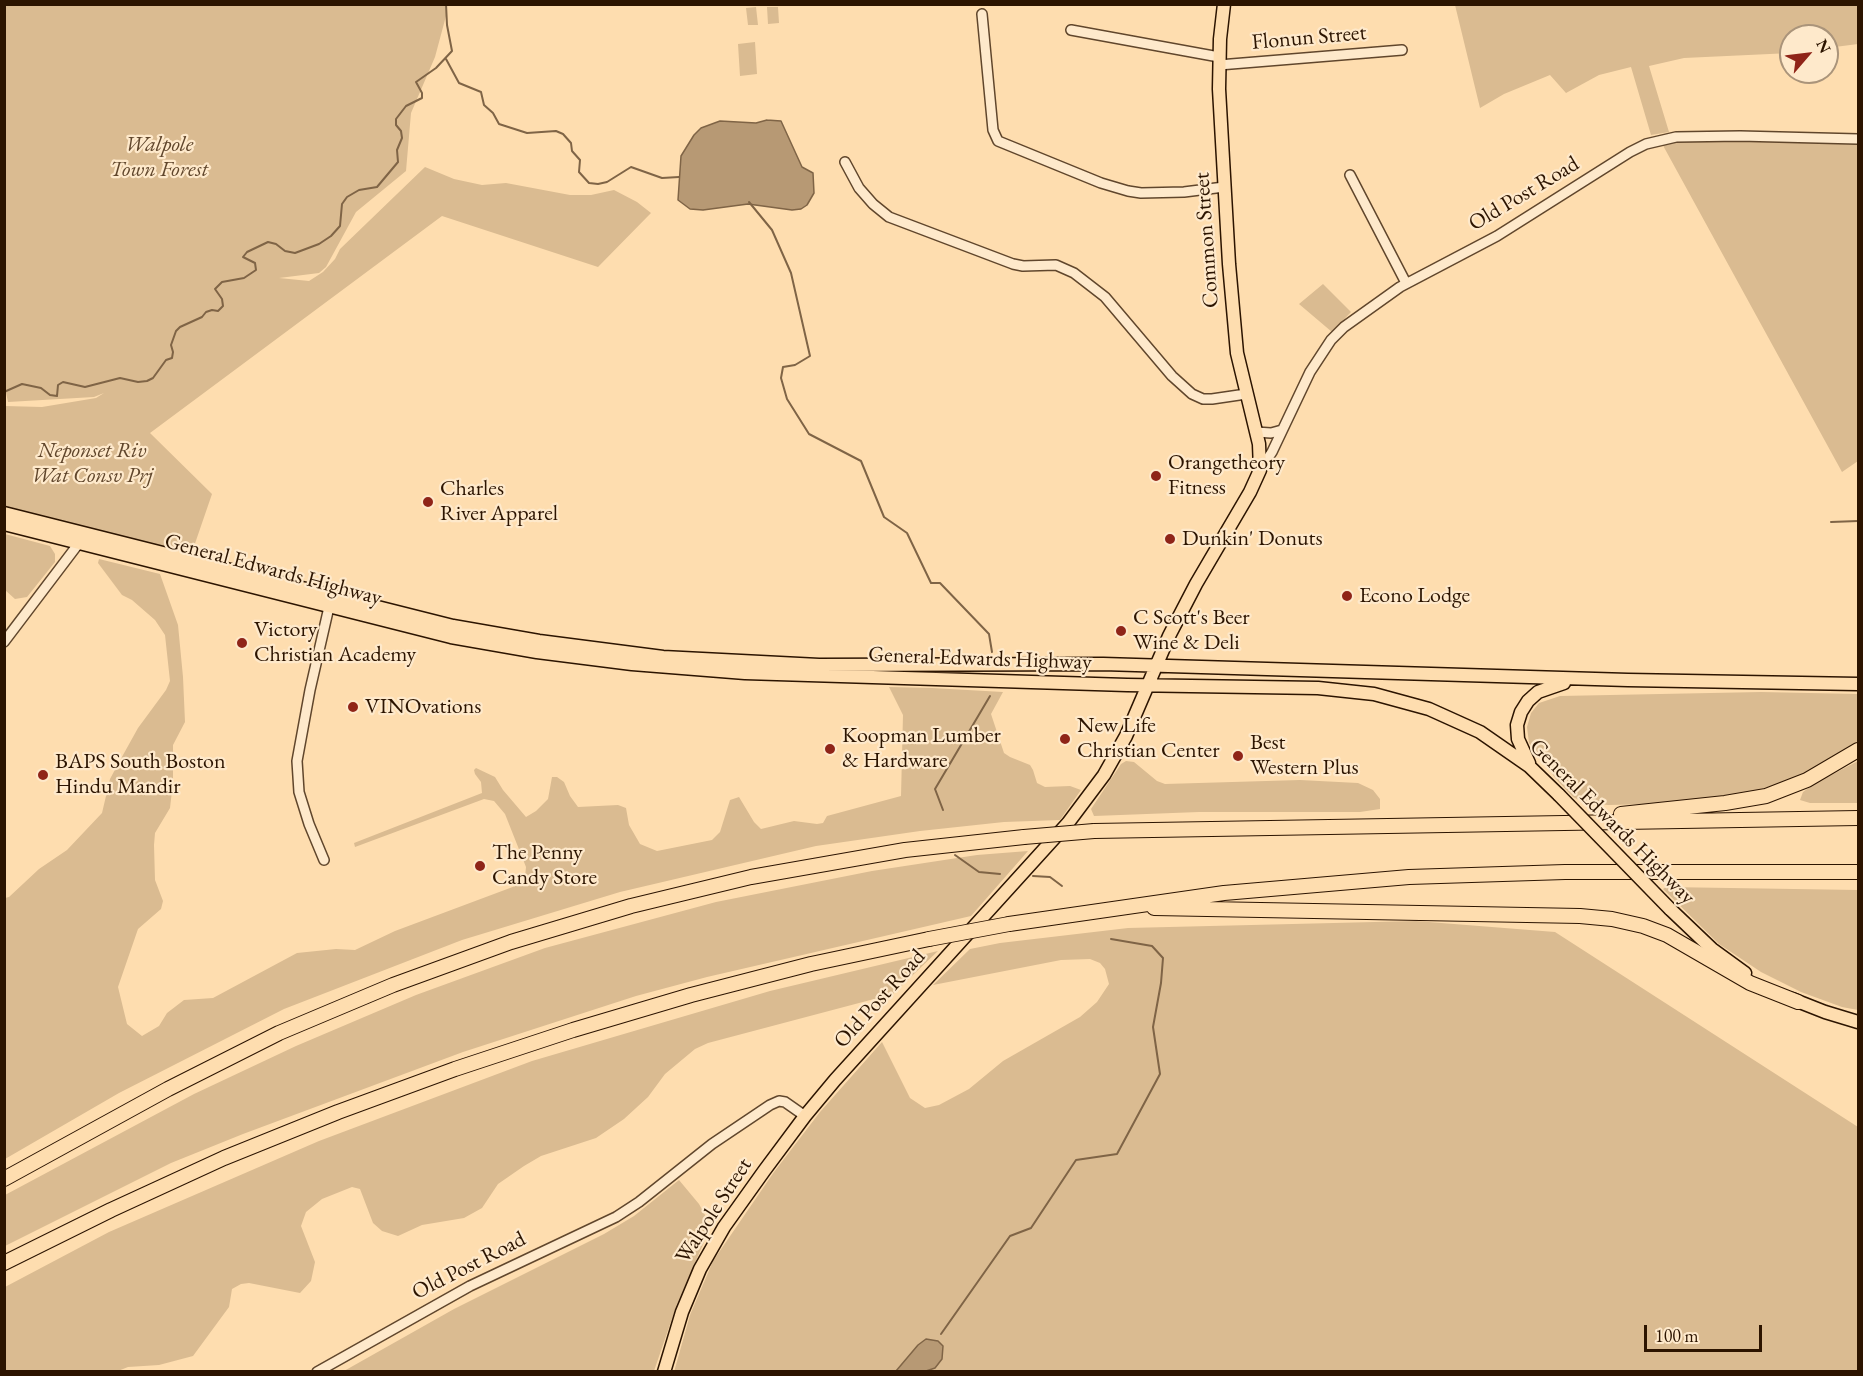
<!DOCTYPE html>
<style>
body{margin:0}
#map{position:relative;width:1863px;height:1376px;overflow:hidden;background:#feddaf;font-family:"EB Garamond",serif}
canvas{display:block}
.frame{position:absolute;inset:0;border:6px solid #2c1400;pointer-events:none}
.north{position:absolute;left:1779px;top:24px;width:60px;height:60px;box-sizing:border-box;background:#fee9cb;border:2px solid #aa947a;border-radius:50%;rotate:62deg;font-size:16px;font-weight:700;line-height:24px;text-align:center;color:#2c1400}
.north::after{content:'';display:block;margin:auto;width:21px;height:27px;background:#8f2418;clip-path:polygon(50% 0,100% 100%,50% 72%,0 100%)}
.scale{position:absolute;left:1644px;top:1325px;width:118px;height:27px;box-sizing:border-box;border:3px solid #2c1400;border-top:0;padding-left:8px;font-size:18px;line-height:21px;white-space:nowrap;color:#2c1400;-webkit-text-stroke:4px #fee9cb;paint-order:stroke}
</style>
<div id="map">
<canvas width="1863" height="1376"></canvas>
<div class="frame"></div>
<div class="north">N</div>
<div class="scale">100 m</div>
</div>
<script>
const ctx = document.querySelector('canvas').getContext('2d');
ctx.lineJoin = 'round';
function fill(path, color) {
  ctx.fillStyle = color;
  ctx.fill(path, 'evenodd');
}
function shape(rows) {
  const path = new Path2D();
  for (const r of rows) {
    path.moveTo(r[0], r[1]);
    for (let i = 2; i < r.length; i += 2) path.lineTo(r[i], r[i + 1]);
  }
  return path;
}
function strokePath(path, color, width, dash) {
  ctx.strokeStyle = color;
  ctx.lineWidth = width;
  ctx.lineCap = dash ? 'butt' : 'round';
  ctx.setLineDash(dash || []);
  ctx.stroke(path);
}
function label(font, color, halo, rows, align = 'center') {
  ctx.font = font + ' "EB Garamond",serif';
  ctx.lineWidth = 4.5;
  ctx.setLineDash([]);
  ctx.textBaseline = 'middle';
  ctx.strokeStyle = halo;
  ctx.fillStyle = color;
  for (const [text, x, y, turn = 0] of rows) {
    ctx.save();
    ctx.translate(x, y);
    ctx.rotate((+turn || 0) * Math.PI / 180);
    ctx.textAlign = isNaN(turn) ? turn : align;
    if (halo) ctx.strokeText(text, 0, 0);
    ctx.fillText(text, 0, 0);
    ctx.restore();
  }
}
const green = shape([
 [4,5,447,5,446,16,435,57,411,113,406,171,356,212,326,267,319,273,279,278,309,281,323,272,335,259,340,249,425,167,454,179,482,185,506,183,570,195,591,195,614,190,637,202,651,213,598,267,442,216,150,433,212,494,190,558,5,508,5,406,42,407,96,398,104,393,94,397,8,402,5,388],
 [1455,5,1858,5,1858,44,1827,48,1827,36,1791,36,1791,53,1684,58,1649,66,1669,132,1651,135,1631,67,1599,75,1566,93,1550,75,1504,94,1480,108],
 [756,7,758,25,748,25,746,8],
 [767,7,778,7,779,23,768,24],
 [755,42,757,74,740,76,738,44],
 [1858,139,1858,461,1842,472,1660,140],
 [1323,284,1351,312,1332,332,1299,304],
 [5,534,50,546,55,554,55,562,27,597,15,599,5,590],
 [99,559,160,574,178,625,183,677,185,722,173,745,173,782,170,808,155,833,154,845,155,880,163,901,161,909,138,929,118,987,127,1024,142,1036,159,1026,167,1013,184,1000,213,998,297,953,336,949,355,950,395,931,518,885,525,877,526,867,505,814,494,801,484,799,355,847,354,843,482,793,481,782,475,774,474,770,476,768,495,777,503,790,526,817,536,811,548,799,552,777,557,777,564,782,570,796,578,807,618,805,626,808,629,825,640,844,657,851,712,840,720,832,730,800,739,797,754,822,761,829,794,821,817,824,823,823,827,816,901,796,903,715,889,687,932,688,1003,692,991,714,1004,753,1010,757,1030,765,1033,770,1037,783,1045,787,1070,786,1081,790,1060,820,1004,822,920,831,816,846,620,892,462,940,284,1009,119,1093,5,1159,5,898,9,897,39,869,67,850,102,813,110,779,118,764,138,728,166,690,170,681,165,635,155,620,132,600,122,595,98,563],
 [1761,692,1858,694,1858,741,1802,774,1778,784,1750,792,1656,804,1608,805,1585,803,1573,797,1556,779,1529,743,1527,727,1531,713,1539,703,1560,696],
 [1126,761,1134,762,1157,781,1165,784,1300,780,1358,783,1373,790,1380,799,1380,809,1360,812,1199,812,1094,816,1091,809,1121,764],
 [1858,761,1858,803,1810,803,1800,800,1803,792,1814,784],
 [1028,851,971,916,707,977,636,996,463,1052,243,1134,171,1163,5,1246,5,1195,194,1094,296,1046,416,995,545,948,716,902,872,871,977,855],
 [1666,887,1858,890,1858,1010,1842,1007,1801,992,1761,972,1719,944,1663,889],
 [1416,921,1555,932,1858,1127,1858,1371,926,1371,934,1368,942,1359,915,1348,896,1371,674,1372,690,1315,713,1261,774,1172,820,1112,882,1042,910,1098,925,1108,939,1105,969,1089,1003,1061,1080,1017,1097,1002,1109,984,1105,969,1100,963,1090,959,1061,960,933,985,970,949,1000,943,1128,928],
 [938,951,893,994,708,1043,695,1049,665,1074,648,1097,624,1119,596,1138,541,1156,524,1166,498,1184,482,1208,464,1218,422,1225,398,1236,382,1231,373,1223,360,1189,352,1187,322,1199,306,1212,301,1226,315,1262,311,1281,300,1293,249,1283,241,1284,232,1289,229,1307,193,1356,159,1365,128,1367,118,1371,5,1371,5,1287,109,1232,319,1141,532,1061,770,991],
 [679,1180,699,1204,705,1215,708,1233,677,1304,654,1371,344,1371,454,1309,604,1234,634,1216]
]);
const water = shape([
 [767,120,781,121,802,167,813,173,814,193,807,205,801,209,792,210,748,204,703,210,690,209,678,200,681,156,694,135,701,128,720,121,756,123,767,120],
 [926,1339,938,1341,943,1346,942,1359,935,1368,926,1371,896,1371,918,1345,926,1339]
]);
const stream = shape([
 [446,59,459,83,481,92,484,105,493,113,499,124,527,133,556,131,563,134,571,143,572,151,580,160,579,172,589,183,598,184,607,182,631,167,662,178,679,177],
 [749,202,772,230,791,273,810,356,795,365,783,367,781,378,787,399,809,434,861,461,884,517,907,533,931,583,940,583,989,634,992,652],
 [4,392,22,384,41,388,50,395,57,396,58,385,63,382,85,387,120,378,138,382,147,381,153,378,166,360,172,358,173,352,171,345,176,331,180,327,202,317,206,312,212,310,218,311,223,306,222,299,215,289,222,282,244,278,256,270,255,263,243,257,247,252,268,242,276,244,285,251,295,253,319,244,331,236,340,226,342,204,347,197,359,190,377,187,398,162,397,150,402,138,401,131,396,125,396,119,406,106,422,98,422,93,416,82,436,68,452,51,447,25,446,4],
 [1831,522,1858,521],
 [943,810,935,789,990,696],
 [955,855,979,872,1000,874],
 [1033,876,1050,877,1062,886],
 [941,1334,1010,1236,1031,1228,1076,1160,1117,1154,1160,1074,1153,1027,1161,983,1163,958,1152,946,1111,939]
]);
const minor = shape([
 [982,14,993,130,998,141,1101,183,1128,191,1141,193,1184,192,1224,187],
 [1071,30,1219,57],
 [1219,65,1402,50],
 [845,162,859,188,873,204,889,217,1013,264,1023,266,1056,265,1074,273,1105,297,1172,376,1192,394,1203,399,1212,399,1246,394],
 [1350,175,1406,283],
 [1256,432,1271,433,1282,430],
 [1260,470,1272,452,1310,372,1331,340,1344,327,1400,287,1497,236,1630,152,1646,144,1676,137,1740,136,1858,139],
 [4,642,79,543],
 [324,860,309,824,299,792,297,761,310,690,329,607],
 [317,1372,470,1286,616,1217,639,1202,712,1144,770,1105,779,1101,785,1102,805,1116]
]);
const major = shape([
 [4,513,453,626,539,641,663,657,819,665,1103,664,1628,680,1858,684],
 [4,524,451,637,537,652,632,664,745,673,1127,685,1318,688,1374,694,1429,709,1480,732,1529,766,1559,795],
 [1529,763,1518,739,1517,725,1521,712,1528,701,1538,692,1564,683],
 [1670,909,1712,949,1745,973],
 [1792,999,1825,1012,1858,1022],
 [664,1372,682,1312,700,1269,724,1227,764,1171,805,1116,835,1080,1068,823,1104,775,1126,736,1169,636,1196,584,1250,492,1260,470,1259,444,1237,353,1229,264,1219,89,1220,39,1224,4]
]);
const highway = shape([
 [1621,814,1725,803,1766,796,1807,780,1858,750],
 [1094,831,1858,818],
 [1154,908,1580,916,1612,919,1643,926,1667,935,1750,983,1798,1002],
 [1009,924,1224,893,1409,877,1565,872,1858,872],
 [4,1179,168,1089,279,1033,393,985,511,942,631,906,751,877,905,850,1024,837],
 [4,1263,111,1210,224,1158,338,1112,455,1069,573,1030,691,995,811,964,929,939]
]);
const majorBridge = shape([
 [1559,795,1670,909]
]);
const highwayBridge = shape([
 [1024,837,1094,831],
 [929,939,1009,924]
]);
const markers = [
 [1156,476,6,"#8f2418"],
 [428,502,6,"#8f2418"],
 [1170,539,6,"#8f2418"],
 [1347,596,6,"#8f2418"],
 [1121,631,6,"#8f2418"],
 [242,643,6,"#8f2418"],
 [353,707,6,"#8f2418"],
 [1065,739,6,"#8f2418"],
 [830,749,6,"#8f2418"],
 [1238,756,6,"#8f2418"],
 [43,775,6,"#8f2418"],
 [480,866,6,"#8f2418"]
];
const streetNames = [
 ["Flonun Street",1309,38,-5],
 ["Old Post Road",1524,194,-31],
 ["Common Street",1207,240,-94],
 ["General Edwards Highway",273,570,15],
 ["General Edwards Highway",980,659,2],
 ["General Edwards Highway",1612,822,45],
 ["Old Post Road",880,999,-48],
 ["Walpole Street",714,1211,-57],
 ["Old Post Road",469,1266,-27]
];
const parkNames = [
 ["Walpole",159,145],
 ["Town Forest",159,170],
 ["Neponset Riv",92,451],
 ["Wat Consv Prj",92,476]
];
const poiNames = [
 ["Orangetheory",1168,463],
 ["Fitness",1168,488],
 ["Charles",440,489],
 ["River Apparel",440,514],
 ["Dunkin' Donuts",1182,539],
 ["Econo Lodge",1359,596],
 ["C Scott's Beer",1133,618],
 ["Wine & Deli",1133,643],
 ["Victory",254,630],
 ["Christian Academy",254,655],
 ["VINOvations",365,707],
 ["New Life",1077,726],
 ["Christian Center",1077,751],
 ["Koopman Lumber",842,736],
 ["& Hardware",842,761],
 ["Best",1250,743],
 ["Western Plus",1250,768],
 ["BAPS South Boston",55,762],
 ["Hindu Mandir",55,787],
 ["The Penny",492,853],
 ["Candy Store",492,878]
];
fill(green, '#dabb91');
fill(water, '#b79974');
strokePath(water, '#7f6446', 1.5);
strokePath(stream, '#7f6446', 2);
strokePath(minor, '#60462c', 12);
strokePath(major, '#2c1400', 15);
strokePath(highway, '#2c1400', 16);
strokePath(minor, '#fee9cb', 9);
strokePath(major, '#feddaf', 12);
strokePath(highway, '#feddaf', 14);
strokePath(majorBridge, '#2c1400', 15, []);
strokePath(highwayBridge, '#2c1400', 16, []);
strokePath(majorBridge, '#feddaf', 12);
strokePath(highwayBridge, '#feddaf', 14);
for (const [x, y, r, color] of markers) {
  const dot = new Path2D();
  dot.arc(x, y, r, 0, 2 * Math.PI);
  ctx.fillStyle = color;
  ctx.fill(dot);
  strokePath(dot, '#fee9cb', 2);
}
label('22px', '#2c1400', '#fee9cb', streetNames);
label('italic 22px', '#60462c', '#fee9cb', parkNames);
label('22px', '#2c1400', '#fee9cb', poiNames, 'left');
</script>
